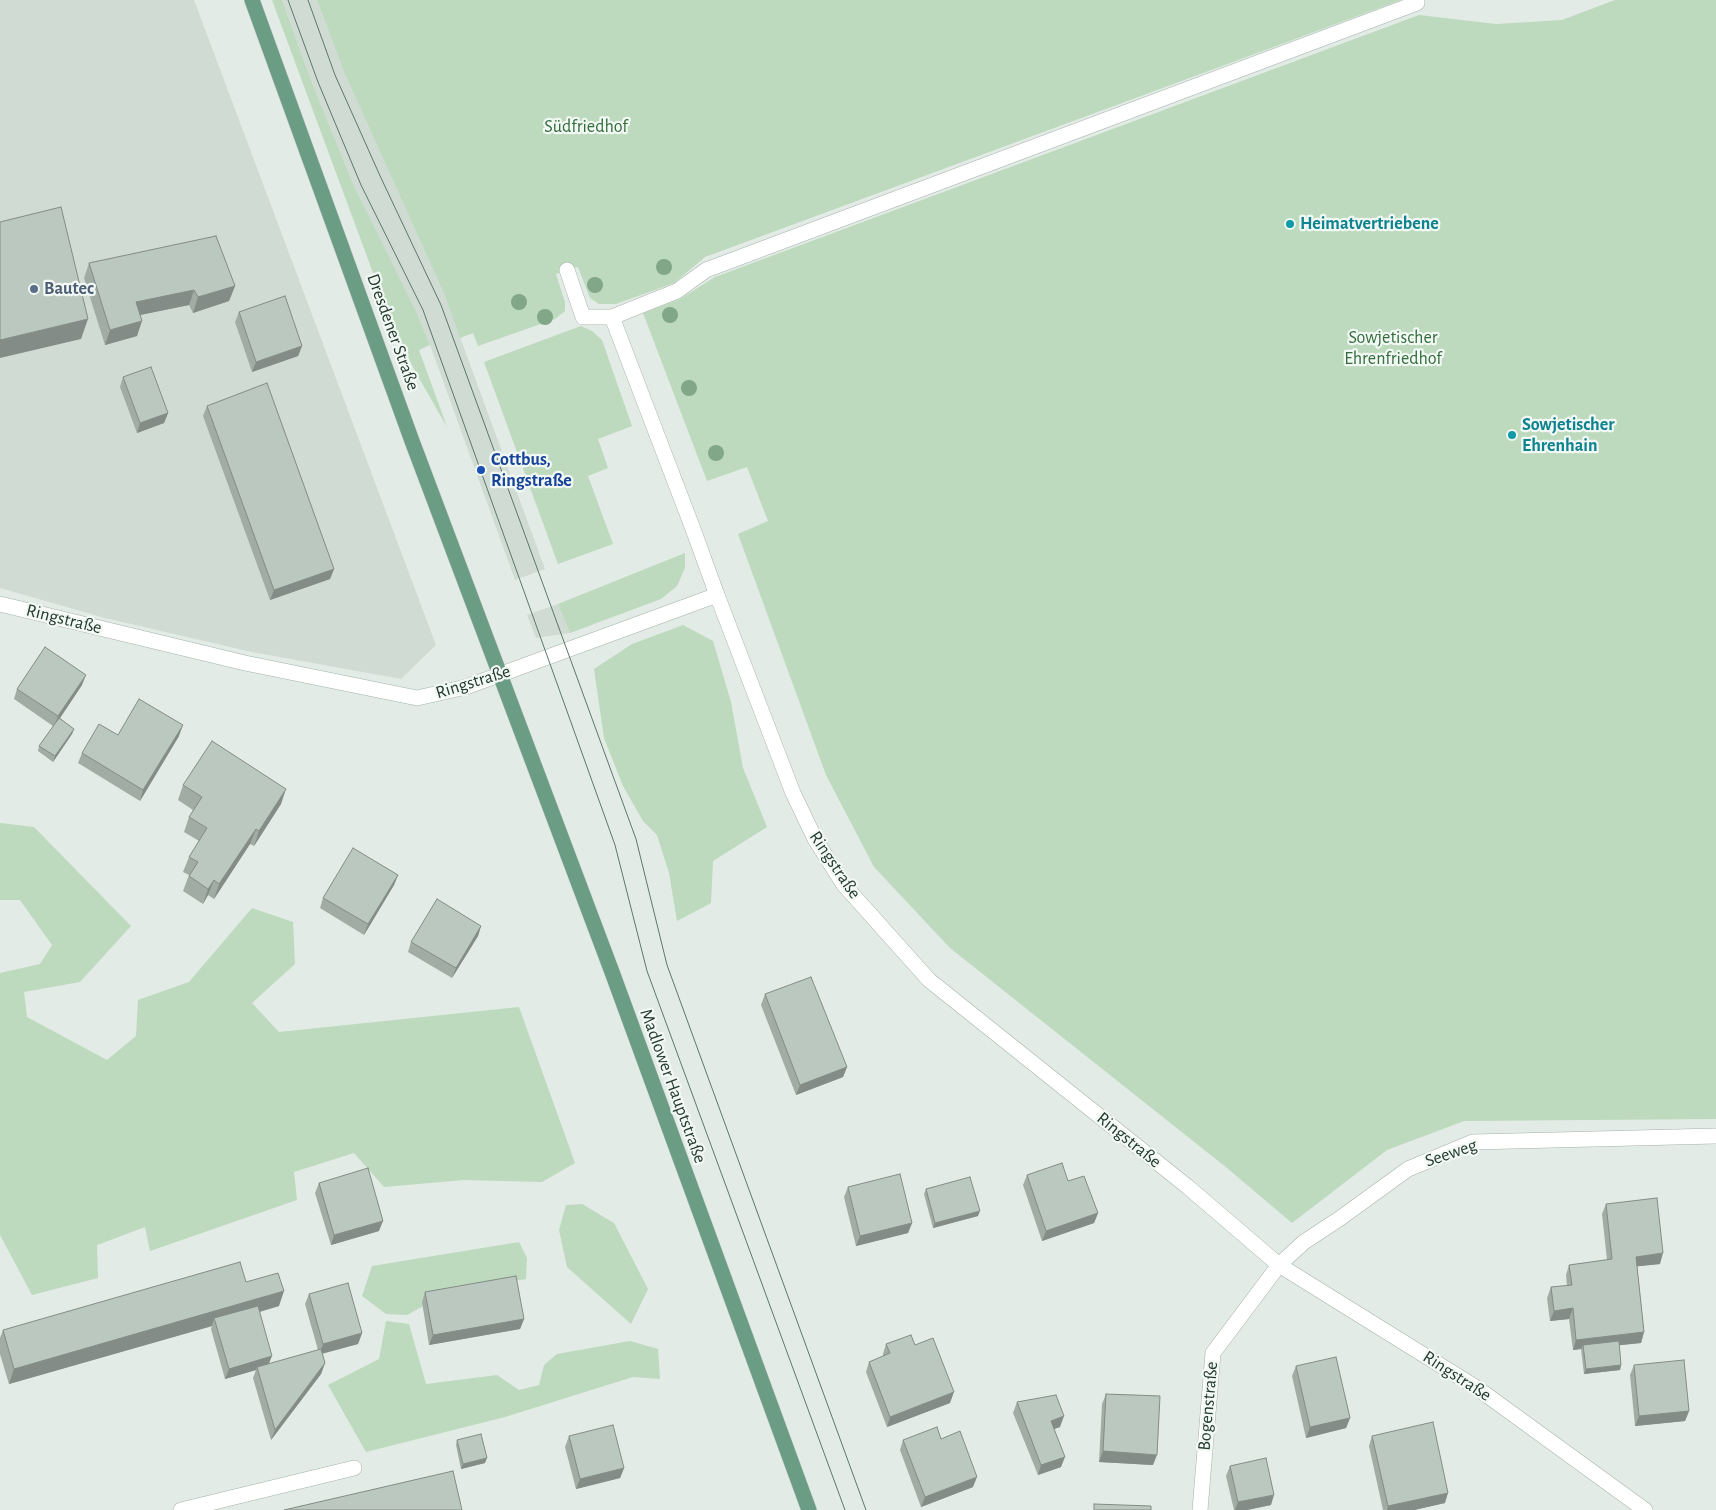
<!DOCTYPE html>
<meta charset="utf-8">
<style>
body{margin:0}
canvas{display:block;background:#e2ebe5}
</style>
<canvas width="1716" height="1510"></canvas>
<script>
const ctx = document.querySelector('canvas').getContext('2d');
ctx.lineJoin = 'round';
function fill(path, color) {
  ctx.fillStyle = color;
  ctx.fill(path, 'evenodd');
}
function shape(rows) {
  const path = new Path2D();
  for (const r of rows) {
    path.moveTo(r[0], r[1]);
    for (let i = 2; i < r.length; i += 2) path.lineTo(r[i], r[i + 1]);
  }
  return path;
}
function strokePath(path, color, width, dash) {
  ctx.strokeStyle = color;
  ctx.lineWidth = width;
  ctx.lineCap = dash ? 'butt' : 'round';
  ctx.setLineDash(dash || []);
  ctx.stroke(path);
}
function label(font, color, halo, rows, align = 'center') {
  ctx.font = font + ' "Alegreya Sans",sans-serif';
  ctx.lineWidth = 4.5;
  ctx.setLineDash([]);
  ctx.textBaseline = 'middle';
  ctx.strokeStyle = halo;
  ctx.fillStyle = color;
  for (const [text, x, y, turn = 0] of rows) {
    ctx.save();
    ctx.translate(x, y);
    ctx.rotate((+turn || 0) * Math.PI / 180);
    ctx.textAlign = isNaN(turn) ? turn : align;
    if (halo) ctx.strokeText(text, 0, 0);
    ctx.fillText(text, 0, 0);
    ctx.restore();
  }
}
const built = shape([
 [0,0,194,0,436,645,401,679,252,652,105,618,0,588],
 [282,0,317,0,344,72,445,296,545,569,515,580,430,345,416,311,354,186,312,83],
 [558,604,570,633,536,638,527,615]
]);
const green = shape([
 [272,0,282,0,312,83,354,186,416,311,430,345,419,350,447,427,415,371,392,324],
 [317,0,1401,0,705,257,674,283,616,304,599,304,590,298,578,267,567,270,556,274,565,302,565,311,555,319,478,346,473,333,460,338,445,296,344,72],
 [1615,0,1716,0,1716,1119,1464,1121,1387,1150,1292,1223,1227,1168,950,948,874,867,826,775,738,534,768,521,747,467,707,481,643,313,680,299,715,277,1419,15,1496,24,1562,20],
 [581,326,592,331,602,340,632,426,598,439,608,468,588,476,613,544,558,564,484,362],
 [685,553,685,568,677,586,661,599,570,633,558,604],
 [683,625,713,641,731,702,743,768,767,827,713,861,711,903,677,921,669,873,657,835,643,821,623,786,604,738,594,669,632,644],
 [0,823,34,827,131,926,80,982,24,992,27,1017,107,1060,136,1036,138,1000,189,982,252,908,293,922,295,964,252,1003,279,1032,519,1007,575,1163,542,1182,464,1180,384,1187,354,1153,294,1172,297,1200,150,1251,145,1227,97,1245,98,1278,32,1295,0,1235,0,973,40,964,52,945,20,900,0,900],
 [582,1204,614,1223,648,1289,631,1324,567,1267,559,1230,566,1205],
 [519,1242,527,1258,526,1279,451,1291,407,1315,386,1314,362,1296,372,1266],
 [386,1321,409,1324,426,1384,497,1375,519,1390,539,1385,544,1365,557,1354,630,1341,658,1349,660,1379,633,1377,505,1417,366,1452,328,1385,379,1359]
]);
const lane = shape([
 [567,270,583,317,612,317,693,529,717,595],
 [612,317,677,291,706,270,1417,3],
 [181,1510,354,1468]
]);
const street = shape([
 [0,604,245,663,417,698,466,687,717,595,793,793,815,839,844,885,929,980,1188,1187,1279,1265,1477,1388,1645,1510],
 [1200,1510,1213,1353,1279,1265,1304,1242,1339,1219,1408,1169,1473,1142,1716,1136]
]);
const primary = shape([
 [252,0,412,441,612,972,809,1510]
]);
const tram = shape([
 [288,0,318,82,361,185,423,310,615,845,647,971,845,1510],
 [308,0,335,75,381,178,441,305,636,839,667,965,866,1510]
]);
const trees = [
 [664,267],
 [595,285],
 [519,302],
 [670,315],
 [545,317],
 [689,388],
 [716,453]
];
const wall = shape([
 [89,263,235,286,229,301,193,313,189,305,140,315,137,336,105,345,84,278],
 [239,312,302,346,298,356,252,372,235,322],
 [123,377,168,413,164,423,137,433,120,387],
 [207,406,334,569,330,579,270,600,203,416],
 [82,685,60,718,74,729,72,734,53,762,38,751,39,746,53,726,14,699,17,689],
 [118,735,179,736,140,801,78,763,82,753],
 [183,785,281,804,254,846,250,844,214,899,208,895,203,904,183,891,189,875,183,872,189,857,199,841,184,832,189,817,193,810,178,800],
 [398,875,394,885,364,935,320,908,323,898],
 [481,926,478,936,452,978,408,952,411,942],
 [765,994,847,1067,843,1077,796,1095,761,1005],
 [1027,1175,1068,1181,1098,1213,1094,1223,1042,1241,1023,1185],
 [319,1183,379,1231,331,1245,315,1193],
 [848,1187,912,1223,908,1233,856,1246,844,1197],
 [926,1189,978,1216,933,1228,924,1194],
 [1606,1204,1660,1264,1637,1266,1644,1332,1641,1343,1619,1345,1621,1365,1620,1370,1584,1374,1581,1349,1573,1350,1569,1319,1550,1321,1547,1298,1551,1287,1567,1286,1566,1275,1569,1265,1607,1260,1602,1214],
 [246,1282,279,1306,260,1312,269,1364,318,1350,305,1304,309,1294,362,1333,358,1344,322,1354,325,1363,321,1374,271,1440,253,1378,256,1370,225,1379,211,1329,212,1326,9,1384,0,1354,0,1338,3,1330],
 [425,1292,524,1319,520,1329,429,1345,422,1302],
 [886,1344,915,1345,950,1403,887,1427,866,1372,869,1362,883,1356,883,1354],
 [1634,1365,1689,1411,1685,1421,1635,1426,1630,1375],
 [1296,1366,1350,1418,1346,1428,1306,1438,1292,1376],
 [1106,1394,1153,1465,1099,1462,1102,1404],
 [1017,1402,1060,1427,1054,1429,1061,1467,1038,1475,1013,1413],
 [569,1436,624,1468,620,1478,576,1489,565,1447],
 [1372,1436,1445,1503,1414,1510,1383,1510,1369,1446],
 [941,1439,973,1487,921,1507,900,1450,903,1440],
 [457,1440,485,1463,461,1469,456,1445],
 [1230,1466,1271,1505,1247,1510,1234,1510,1226,1476]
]);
const shadedWall = shape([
 [235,286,229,301,193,313,198,297],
 [194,290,189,305,130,317,136,302],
 [88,319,81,339,0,358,0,340],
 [142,321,137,336,105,345,110,330],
 [302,346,298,356,252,372,256,362],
 [168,413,164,423,137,433,140,423],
 [334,569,330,579,270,600,274,590],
 [86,675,82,685,54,727,58,716],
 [183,725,179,736,140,801,143,790],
 [74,729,72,734,53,762,55,756],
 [286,789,281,804,254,846,259,831],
 [256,829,250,844,214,899,219,884],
 [398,875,394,885,364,935,368,924],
 [214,880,208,895,203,904,208,889],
 [481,926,478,936,452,978,456,968],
 [847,1067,843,1077,796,1095,800,1085],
 [980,1211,978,1216,933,1228,935,1223],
 [1098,1213,1094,1223,1042,1241,1046,1231],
 [383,1221,379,1231,331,1245,334,1235],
 [912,1223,908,1233,856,1246,860,1236],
 [1663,1253,1660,1264,1632,1267,1636,1257],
 [284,1291,279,1306,216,1324,214,1318,212,1326,9,1384,14,1369],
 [1573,1308,1569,1319,1550,1321,1554,1311],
 [524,1319,520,1329,429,1345,433,1335],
 [1644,1332,1641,1343,1583,1349,1583,1345,1581,1349,1573,1350,1576,1340],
 [362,1333,358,1344,320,1354,323,1344],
 [272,1356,268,1366,257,1367,256,1370,225,1379,229,1369],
 [325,1363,321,1374,271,1440,275,1430],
 [1621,1365,1620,1370,1584,1374,1586,1369],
 [954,1392,950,1403,887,1427,890,1417],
 [1689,1411,1685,1421,1635,1426,1639,1416],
 [1064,1416,1060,1427,1048,1431,1051,1421],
 [1350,1418,1346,1428,1306,1438,1310,1427],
 [1103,1451,1157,1455,1153,1465,1099,1462],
 [1065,1457,1061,1467,1038,1475,1041,1465],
 [487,1458,485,1463,461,1469,463,1464],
 [624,1468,620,1478,576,1489,580,1479],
 [977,1477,973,1487,921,1507,925,1497],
 [1448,1493,1445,1503,1414,1510,1387,1510,1388,1506],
 [1274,1495,1271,1505,1247,1510,1235,1510,1238,1502]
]);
const building = shape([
 [61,207,88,319,0,340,0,222,61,207],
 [216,236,235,286,198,297,194,290,136,302,142,321,110,330,89,263,216,236],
 [285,296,302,346,256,362,239,312,285,296],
 [151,367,168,413,140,423,123,377,151,367],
 [267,383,334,569,274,590,207,406,267,383],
 [45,647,86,675,58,716,17,689,45,647],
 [139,699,183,725,143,790,82,753,99,724,118,735,139,699],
 [59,718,74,729,55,756,39,746,59,718],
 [212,741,286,789,259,831,256,829,219,884,214,880,208,889,189,876,198,862,189,857,207,828,189,817,202,797,183,785,212,741],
 [353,848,398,875,368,924,323,898,353,848],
 [437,899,481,926,456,968,411,942,437,899],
 [811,977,847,1067,800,1085,765,994,811,977],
 [1062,1163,1068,1181,1084,1176,1098,1213,1046,1231,1027,1175,1062,1163],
 [368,1168,383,1221,334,1235,319,1183,368,1168],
 [900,1174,912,1223,860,1236,848,1187,900,1174],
 [970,1177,980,1211,935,1223,926,1189,970,1177],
 [1657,1198,1663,1253,1636,1257,1644,1332,1576,1340,1573,1308,1554,1311,1551,1287,1572,1285,1569,1265,1612,1259,1606,1204,1657,1198],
 [240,1262,246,1282,278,1273,284,1291,14,1369,3,1330,240,1262],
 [516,1276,524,1319,433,1335,425,1292,516,1276],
 [348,1283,362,1333,323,1344,309,1294,348,1283],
 [258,1306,272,1356,229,1369,214,1318,258,1306],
 [911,1335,915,1345,933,1338,954,1392,890,1417,869,1362,890,1353,886,1344,911,1335],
 [1619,1341,1621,1365,1586,1369,1583,1345,1619,1341],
 [321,1349,325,1363,275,1430,257,1367,321,1349],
 [1336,1357,1350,1418,1310,1427,1296,1366,1336,1357],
 [1684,1360,1689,1411,1639,1416,1634,1365,1684,1360],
 [1106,1394,1160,1396,1157,1455,1103,1451,1106,1394],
 [1056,1395,1064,1416,1051,1421,1065,1457,1041,1465,1017,1402,1056,1395],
 [1433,1422,1448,1493,1388,1506,1372,1436,1433,1422],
 [613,1425,624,1468,580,1479,569,1436,613,1425],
 [937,1427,941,1439,960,1431,977,1477,925,1497,903,1440,937,1427],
 [481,1434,487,1458,463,1464,457,1440,481,1434],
 [1266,1458,1274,1495,1238,1502,1230,1466,1266,1458],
 [453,1471,462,1510,284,1510,453,1471],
 [1094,1504,1151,1506,1151,1510,1094,1510,1094,1504]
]);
const markers = [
 [1290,224,5,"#0f9aa8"],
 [34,289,5,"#5c6f8a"],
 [1512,435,5,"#0f9aa8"],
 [481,470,5,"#1a4fb4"]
];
const parkNames = [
 ["Südfriedhof",586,127],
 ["Sowjetischer",1393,338],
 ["Ehrenfriedhof",1393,359]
];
const cultureNames = [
 ["Heimatvertriebene",1300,224],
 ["Sowjetischer",1522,425],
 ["Ehrenhain",1522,446]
];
const serviceNames = [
 ["Bautec",44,289]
];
const streetNames = [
 ["Dresdener Straße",393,332,70],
 ["Ringstraße",64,619,14],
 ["Ringstraße",473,682,-17],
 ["Ringstraße",835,865,56],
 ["Madlower Hauptstraße",673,1086,70],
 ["Ringstraße",1129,1140,39],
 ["Seeweg",1451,1153,-19],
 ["Ringstraße",1457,1376,33],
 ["Bogenstraße",1208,1406,-85]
];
const transitNames = [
 ["Cottbus,",491,460],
 ["Ringstraße",491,481]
];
fill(built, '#d0dbd4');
fill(green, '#bddabe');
strokePath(lane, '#a5b2ab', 16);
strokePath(street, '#a5b2ab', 16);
strokePath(primary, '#c2c8c5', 16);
strokePath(lane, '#fff', 15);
strokePath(street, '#fff', 15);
strokePath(primary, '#6b9c84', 15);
strokePath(tram, '#5e766a', 1);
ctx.fillStyle = '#81a688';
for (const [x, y] of trees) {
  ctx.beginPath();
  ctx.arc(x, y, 8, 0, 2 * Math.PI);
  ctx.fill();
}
fill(wall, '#a1aca5');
fill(shadedWall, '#838c86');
fill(building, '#bbc8c0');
strokePath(building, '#838c86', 1);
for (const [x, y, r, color] of markers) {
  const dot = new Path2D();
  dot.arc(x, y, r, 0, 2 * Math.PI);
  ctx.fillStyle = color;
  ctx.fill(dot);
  strokePath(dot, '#f2f8f4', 2);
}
label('18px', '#326d3b', '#f2f8f4', parkNames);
label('bold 18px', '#0d838f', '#f2f8f4', cultureNames, 'left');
label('bold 18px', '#4e5e75', '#f2f8f4', serviceNames, 'left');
label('18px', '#243a2f', '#f2f8f4', streetNames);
label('bold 18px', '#164399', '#f2f8f4', transitNames, 'left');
</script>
